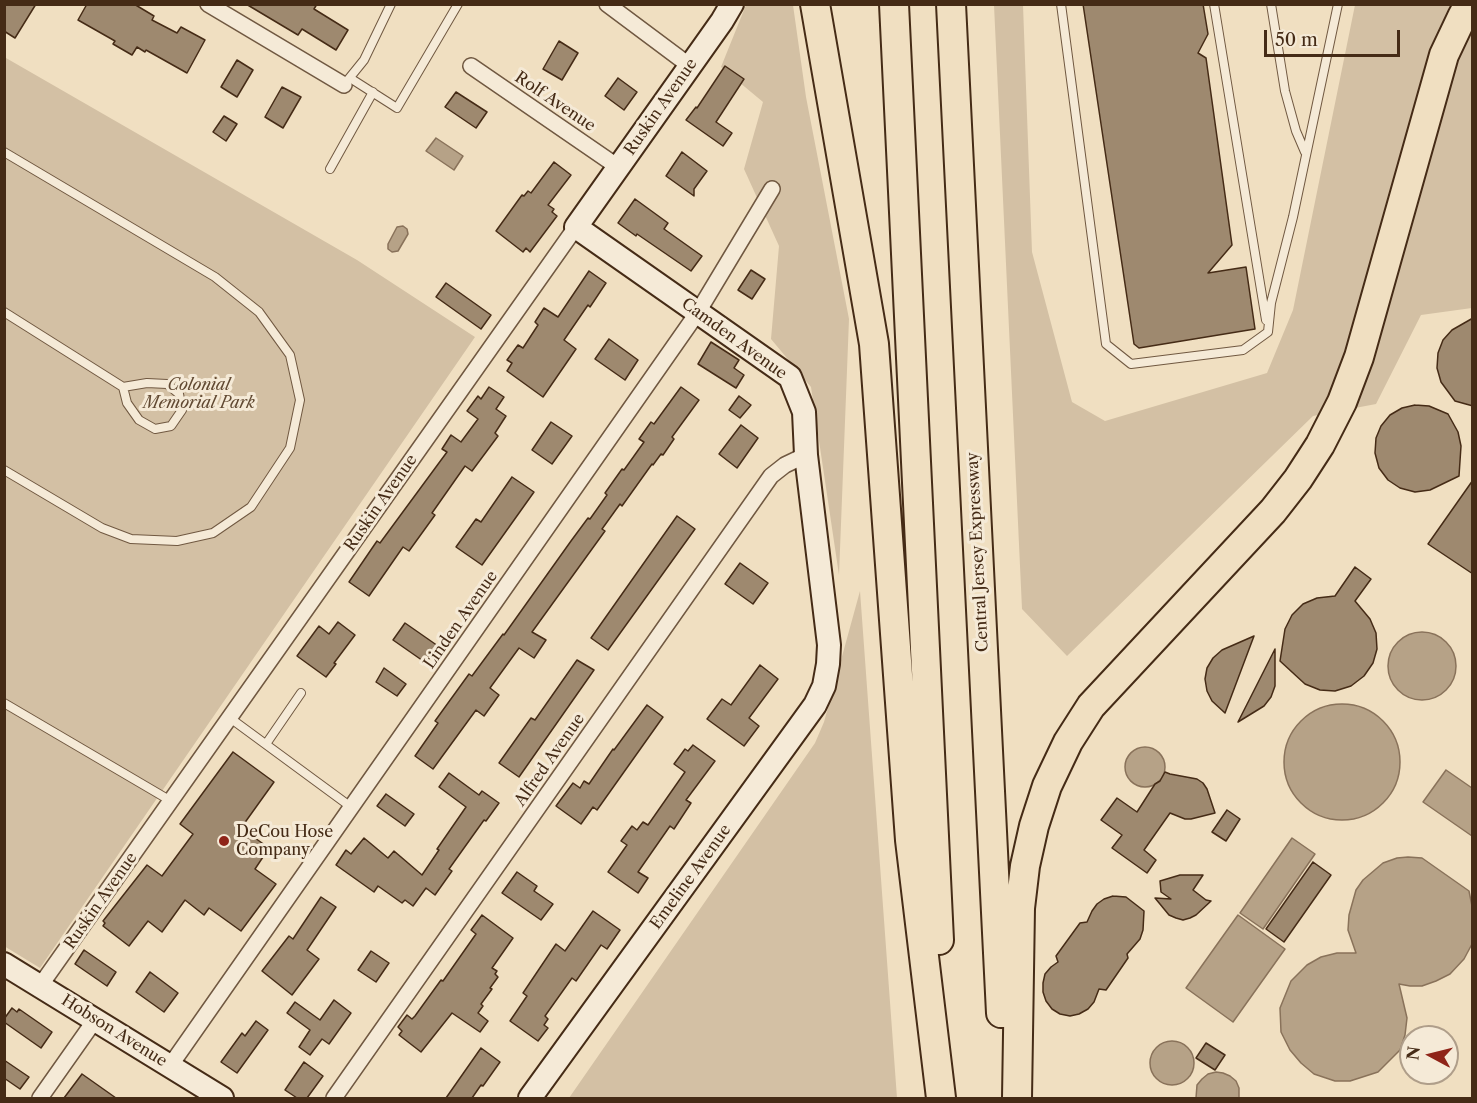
<!DOCTYPE html>
<style>
body{margin:0}
#map{position:relative;width:1477px;height:1103px;overflow:hidden;background:#f0dfc1;font-family:"Libre Caslon Text",serif}
canvas{display:block}
.frame{position:absolute;inset:0;border:6px solid #452b16;pointer-events:none}
.north{position:absolute;left:1399px;top:1025px;width:60px;height:60px;box-sizing:border-box;background:#f5ead7;border:2px solid #af9e8a;border-radius:50%;rotate:277deg;font-size:16px;font-weight:700;line-height:24px;text-align:center;color:#452b16}
.north::after{content:'';display:block;margin:auto;width:21px;height:27px;background:#8f2418;clip-path:polygon(50% 0,100% 100%,50% 72%,0 100%)}
.scale{position:absolute;left:1264px;top:30px;width:136px;height:27px;box-sizing:border-box;border:3px solid #452b16;border-top:0;padding-left:8px;font-size:18px;line-height:21px;white-space:nowrap;color:#452b16;-webkit-text-stroke:4px #f5ead7;paint-order:stroke}
</style>
<div id="map">
<canvas width="1477" height="1103"></canvas>
<div class="frame"></div>
<div class="north">N</div>
<div class="scale">50 m</div>
</div>
<script>
const ctx = document.querySelector('canvas').getContext('2d');
ctx.lineJoin = 'round';
function fill(path, color) {
  ctx.fillStyle = color;
  ctx.fill(path, 'evenodd');
}
function shape(rows) {
  const path = new Path2D();
  for (const r of rows) {
    if (r.length === 3) {
      path.moveTo(r[0] + r[2], r[1]);
      path.arc(r[0], r[1], r[2], 0, 2 * Math.PI);
      continue;
    }
    path.moveTo(r[0], r[1]);
    for (let i = 2; i < r.length; i += 2) path.lineTo(r[i], r[i + 1]);
  }
  return path;
}
function strokePath(path, color, width, dash) {
  ctx.strokeStyle = color;
  ctx.lineWidth = width;
  ctx.lineCap = dash ? 'butt' : 'round';
  ctx.setLineDash(dash || []);
  ctx.stroke(path);
}
function label(font, color, halo, rows, align = 'center') {
  ctx.font = font + ' "Libre Caslon Text",serif';
  ctx.lineWidth = 6;
  ctx.setLineDash([]);
  ctx.textBaseline = 'middle';
  ctx.strokeStyle = halo;
  ctx.fillStyle = color;
  for (const [text, x, y, turn = 0] of rows) {
    ctx.save();
    ctx.translate(x, y);
    ctx.rotate((+turn || 0) * Math.PI / 180);
    ctx.textAlign = isNaN(turn) ? turn : align;
    if (halo) ctx.strokeText(text, 0, 0);
    ctx.fillText(text, 0, 0);
    ctx.restore();
  }
}
const green = shape([
 [746,5,793,5,806,97,849,319,839,575,811,387,771,339,779,246,744,169,763,102,721,67],
 [994,5,1023,5,1032,252,1072,402,1105,421,1267,373,1293,310,1355,5,1472,5,1472,308,1421,315,1376,404,1313,416,1067,656,1022,609],
 [6,58,357,260,475,337,40,968,4,946,4,59],
 [860,591,897,1098,569,1098,815,743,824,722]
]);
const water = shape([
 [436,138,463,156,454,170,426,151,436,138],
 [403,226,407,229,408,234,398,251,392,252,388,249,388,244,397,227,403,226],
 [1422,666,34],
 [1342,762,58],
 [1145,767,20],
 [1446,770,1472,788,1472,836,1423,802,1446,770],
 [1292,838,1315,854,1263,929,1240,913,1292,838],
 [1408,857,1422,858,1469,891,1472,906,1472,944,1464,959,1450,974,1436,981,1422,986,1410,986,1399,984,1407,1018,1405,1035,1400,1050,1378,1072,1350,1081,1335,1081,1314,1074,1301,1063,1290,1050,1281,1032,1280,1008,1291,981,1307,965,1321,957,1337,953,1356,953,1348,930,1349,915,1356,890,1363,880,1383,863,1397,858,1408,857],
 [1238,915,1285,949,1233,1022,1186,988,1238,915],
 [1172,1063,22],
 [1216,1072,1223,1073,1230,1076,1236,1081,1239,1088,1239,1098,1196,1098,1197,1085,1202,1079,1208,1074,1216,1072]
]);
const building = shape([
 [4,4,36,4,15,38,4,31,4,4],
 [87,4,134,4,154,16,152,20,177,33,181,27,205,40,187,73,146,50,145,52,137,47,132,55,113,44,115,41,78,20,87,4],
 [246,4,317,4,314,9,348,30,336,50,302,29,298,35,246,4],
 [1083,4,1203,4,1208,34,1198,53,1206,58,1232,245,1208,273,1246,267,1255,329,1139,348,1134,344,1083,4],
 [559,41,578,53,562,80,543,69,559,41],
 [237,60,253,70,237,97,221,87,237,60],
 [725,66,744,79,716,122,732,133,723,146,686,120,696,107,697,108,725,66],
 [618,78,637,92,624,110,605,96,618,78],
 [282,87,301,97,283,128,265,117,282,87],
 [456,92,487,112,476,128,445,107,456,92],
 [224,116,237,124,226,141,213,132,224,116],
 [682,152,707,171,694,189,694,196,666,176,682,152],
 [554,162,571,175,548,205,554,209,552,212,557,216,530,252,526,248,523,252,496,231,522,195,524,196,528,191,531,193,554,162],
 [635,199,668,223,664,229,702,256,691,271,637,234,636,236,618,223,635,199],
 [751,270,765,279,752,299,738,290,751,270],
 [589,271,606,283,590,307,588,305,564,340,576,349,543,397,507,371,512,363,507,360,518,345,523,348,538,325,535,322,544,308,558,317,589,271],
 [446,283,491,315,481,329,436,297,446,283],
 [1473,318,1473,406,1455,401,1441,382,1437,368,1438,353,1443,340,1452,330,1473,318],
 [609,339,638,360,625,380,595,359,609,339],
 [711,342,739,360,734,368,744,375,736,388,698,364,711,342],
 [489,387,504,397,496,409,506,416,495,433,498,436,472,471,465,466,432,513,435,515,409,551,403,547,369,596,349,582,377,541,380,543,447,452,442,449,451,435,461,442,478,419,467,411,478,396,481,399,489,387],
 [681,387,699,400,672,437,674,439,663,455,661,454,653,465,652,464,622,506,620,504,602,529,605,531,532,632,546,640,534,658,519,648,490,688,499,695,484,716,476,710,433,769,415,756,438,723,435,721,469,674,472,676,503,634,504,635,571,541,588,518,590,519,607,495,605,493,622,469,624,470,644,442,639,439,651,422,654,424,681,387],
 [739,396,751,405,740,418,729,410,739,396],
 [1415,405,1429,406,1448,414,1458,432,1461,446,1459,476,1430,490,1415,492,1400,488,1388,480,1379,468,1375,453,1376,438,1381,426,1390,415,1402,408,1415,405],
 [551,422,572,436,552,464,532,450,551,422],
 [741,425,758,438,737,468,719,454,741,425],
 [512,477,534,492,482,565,456,547,476,519,481,522,512,477],
 [1473,480,1473,574,1428,544,1473,480],
 [677,516,695,529,608,650,591,638,677,516],
 [740,563,768,583,753,604,725,584,740,563],
 [1355,567,1371,579,1355,601,1370,619,1376,633,1377,649,1373,663,1364,676,1351,686,1335,691,1320,690,1305,684,1280,661,1285,629,1292,615,1303,604,1317,598,1335,596,1355,567],
 [338,622,355,635,334,663,336,664,326,677,297,656,319,626,329,634,338,622],
 [405,623,438,646,426,663,393,640,405,623],
 [1254,636,1225,713,1212,701,1207,691,1205,679,1207,668,1213,658,1222,650,1254,636],
 [1275,649,1275,686,1271,697,1264,706,1238,722,1275,649],
 [577,660,594,670,519,777,499,763,531,718,535,720,577,660],
 [760,665,778,679,749,718,759,726,744,746,707,719,722,699,731,705,760,665],
 [384,668,406,684,397,696,376,682,384,668],
 [647,705,663,717,597,810,593,807,581,824,556,806,573,783,580,788,584,781,589,784,613,749,614,750,647,705],
 [693,745,715,761,686,800,691,803,674,829,670,826,638,872,648,878,638,893,608,872,627,845,621,841,632,826,637,830,643,822,648,825,685,772,674,764,685,749,688,751,693,745],
 [233,752,274,782,241,828,269,848,255,869,276,884,241,931,209,908,204,915,185,900,162,932,148,921,129,946,103,926,105,923,103,921,147,865,162,876,193,834,180,824,233,752],
 [1165,772,1170,774,1197,779,1203,783,1207,789,1215,813,1191,819,1185,819,1170,813,1144,850,1156,860,1147,873,1112,848,1122,835,1101,820,1117,798,1137,812,1155,784,1160,781,1165,772],
 [449,773,479,795,482,791,499,803,486,821,484,820,449,869,452,871,435,895,426,888,413,906,405,900,402,903,378,886,374,892,336,865,346,850,351,854,364,838,388,858,394,851,422,875,439,850,437,849,466,807,439,787,449,773],
 [386,794,414,814,405,826,377,806,386,794],
 [1227,810,1240,819,1226,841,1212,832,1227,810],
 [1313,862,1331,875,1284,942,1266,929,1313,862],
 [517,872,537,886,534,891,553,904,541,920,502,893,517,872],
 [1180,875,1203,875,1193,890,1206,900,1211,901,1196,915,1190,918,1183,920,1176,918,1169,915,1155,898,1171,899,1161,892,1160,881,1180,875],
 [1113,896,1126,897,1144,911,1143,930,1140,939,1127,954,1128,958,1106,990,1099,989,1094,1002,1088,1009,1079,1014,1070,1016,1060,1014,1052,1009,1046,1001,1043,992,1043,983,1045,974,1051,967,1058,962,1056,956,1080,923,1087,922,1092,911,1097,904,1104,899,1113,896],
 [321,897,336,907,307,950,319,959,292,995,262,971,289,936,293,939,321,897],
 [593,911,620,930,607,949,601,945,576,981,572,978,545,1016,548,1019,544,1025,548,1028,538,1041,510,1021,527,996,523,993,556,944,565,951,593,911],
 [482,915,513,938,492,968,497,971,495,974,498,977,490,988,492,989,481,1004,483,1006,478,1013,488,1021,480,1032,452,1013,421,1052,399,1035,402,1031,398,1027,407,1015,412,1019,415,1016,441,980,443,981,476,934,471,930,482,915],
 [84,950,116,972,107,986,75,964,84,950],
 [371,951,389,963,376,982,358,970,371,951],
 [150,972,178,993,164,1012,136,992,150,972],
 [334,1000,351,1013,329,1044,322,1039,310,1055,299,1047,310,1030,287,1013,295,1002,320,1020,334,1000],
 [12,1008,17,1012,19,1009,52,1032,41,1048,4,1022,4,1019,12,1008],
 [256,1021,268,1030,237,1073,221,1062,242,1033,245,1036,256,1021],
 [1206,1043,1225,1055,1215,1070,1196,1058,1206,1043],
 [481,1048,500,1062,483,1086,481,1085,472,1098,446,1098,481,1048],
 [4,1060,29,1077,20,1089,4,1078,4,1060],
 [304,1062,323,1076,307,1098,297,1098,285,1090,304,1062],
 [82,1074,116,1098,64,1098,82,1074]
]);
const lane = shape([
 [1061,4,1106,344,1131,364,1243,350,1268,332,1271,303,1293,217,1338,4],
 [1214,4,1266,320],
 [1271,4,1285,91,1296,131,1305,152],
 [350,78,397,108,458,4],
 [347,81,364,60,391,4],
 [4,152,215,277,259,312,290,355,300,400,290,448,251,507,213,533,177,541,131,539,102,528,4,470],
 [330,169,373,92],
 [4,312,123,387,147,383,167,384,179,394,182,410,171,426,155,429,139,420,127,403,123,387],
 [4,703,171,801],
 [230,718,351,807],
 [266,744,301,693]
]);
const street = shape([
 [208,4,344,85],
 [607,4,690,66],
 [471,66,618,167],
 [40,986,576,227],
 [170,1066,698,312,772,189],
 [40,1098,95,1020],
 [334,1098,771,476,785,465,806,455]
]);
const secondary = shape([
 [4,964,222,1098],
 [530,1098,815,705,824,686,828,664,829,645,806,455,804,412,790,377,576,227,722,21,732,4]
]);
const highway = shape([
 [815,4,874,344,910,840,941,1098],
 [894,4,939,940],
 [951,4,1001,1013],
 [1017,1098,1020,908,1025,866,1034,826,1047,786,1068,742,1091,706,1273,511,1298,479,1320,445,1342,402,1359,357,1444,55,1462,17,1469,4]
]);
const markers = [
 [224,841,6,"#8f2418"]
];
const streetNames = [
 ["Rolf Avenue",555,102,34],
 ["Ruskin Avenue",661,107,-55],
 ["Camden Avenue",734,339,36],
 ["Ruskin Avenue",381,503,-55],
 ["Central Jersey Expressway",978,552,-93],
 ["Linden Avenue",461,620,-55],
 ["Alfred Avenue",550,760,-55],
 ["Emeline Avenue",691,877,-54],
 ["Ruskin Avenue",101,901,-55],
 ["Hobson Avenue",114,1031,32]
];
const parkNames = [
 ["Colonial",199,385],
 ["Memorial Park",199,403]
];
const poiNames = [
 ["DeCou Hose",236,832],
 ["Company",236,850]
];
fill(green, '#d3c0a4');
fill(water, '#b6a287');
strokePath(water, '#89725a', 1.5);
fill(building, '#9e896f');
strokePath(building, '#452b16', 1.5);
strokePath(lane, '#705841', 10);
strokePath(street, '#705841', 18);
strokePath(secondary, '#452b16', 26);
strokePath(highway, '#452b16', 32);
strokePath(lane, '#f5ead7', 8);
strokePath(street, '#f5ead7', 15);
strokePath(secondary, '#f5ead7', 22);
strokePath(highway, '#f0dfc1', 28);
for (const [x, y, r, color] of markers) {
  const dot = new Path2D();
  dot.arc(x, y, r, 0, 2 * Math.PI);
  ctx.fillStyle = color;
  ctx.fill(dot);
  strokePath(dot, '#f5ead7', 2);
}
label('16px', '#452b16', '#f5ead7', streetNames);
label('italic 16px', '#614932', '#f5ead7', parkNames);
label('16px', '#452b16', '#f5ead7', poiNames, 'left');
</script>
